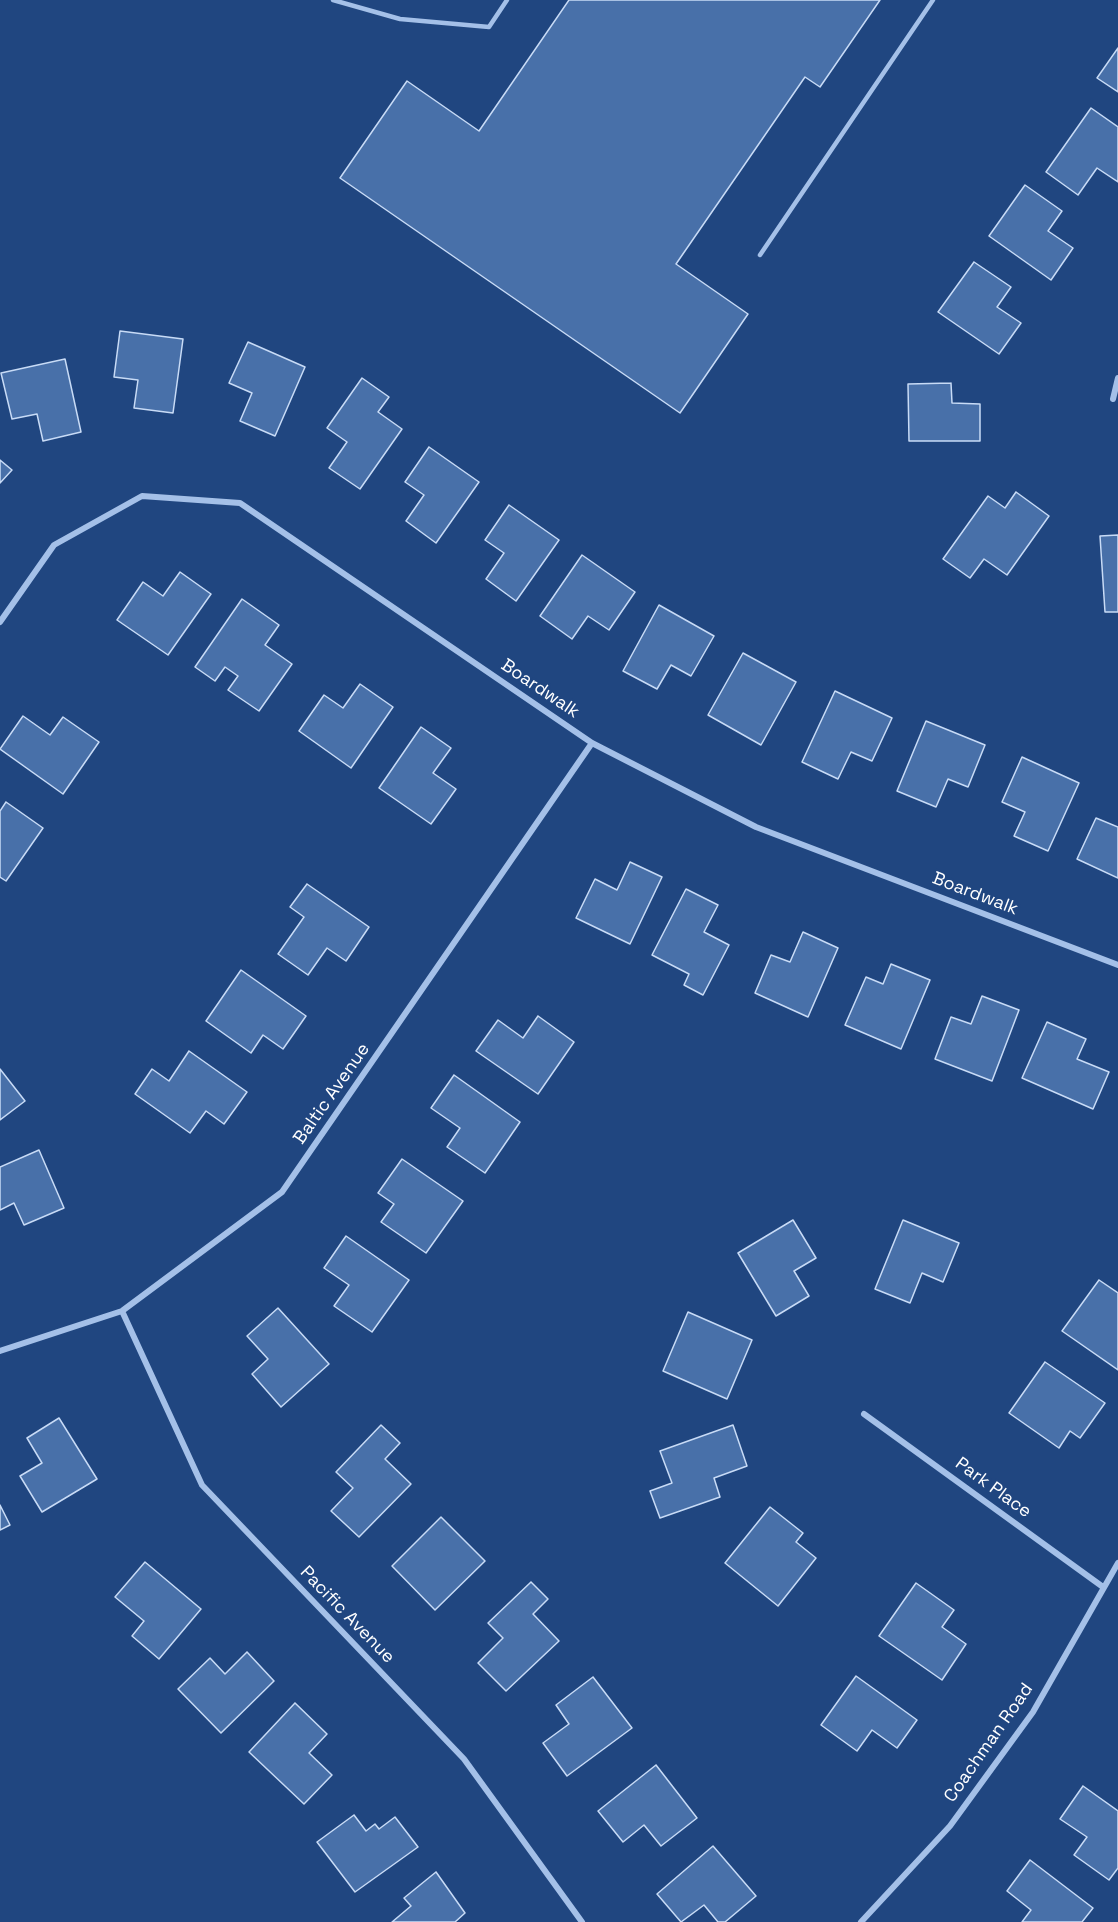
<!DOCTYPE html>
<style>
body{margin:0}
canvas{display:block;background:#204680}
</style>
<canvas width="1118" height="1922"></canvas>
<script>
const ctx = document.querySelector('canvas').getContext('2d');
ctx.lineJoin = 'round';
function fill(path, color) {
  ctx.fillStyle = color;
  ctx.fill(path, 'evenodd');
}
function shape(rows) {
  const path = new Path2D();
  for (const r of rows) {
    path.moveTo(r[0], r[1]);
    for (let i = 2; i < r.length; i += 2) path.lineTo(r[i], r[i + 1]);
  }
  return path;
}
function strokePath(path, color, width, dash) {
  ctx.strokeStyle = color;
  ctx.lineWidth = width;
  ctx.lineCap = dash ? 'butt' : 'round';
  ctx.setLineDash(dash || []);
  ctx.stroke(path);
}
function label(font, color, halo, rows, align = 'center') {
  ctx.font = font + ' "Space Grotesk",sans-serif';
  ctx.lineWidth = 5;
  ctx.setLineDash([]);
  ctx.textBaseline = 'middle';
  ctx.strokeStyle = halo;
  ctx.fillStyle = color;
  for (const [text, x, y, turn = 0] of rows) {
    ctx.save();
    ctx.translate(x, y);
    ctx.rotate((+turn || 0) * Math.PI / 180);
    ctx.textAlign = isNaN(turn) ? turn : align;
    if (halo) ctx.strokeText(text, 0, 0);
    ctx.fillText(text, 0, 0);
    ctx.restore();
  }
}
const building = shape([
 [569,0,880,0,820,87,805,77,676,264,748,314,680,413,340,178,407,81,479,131,569,0],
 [1118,48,1118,92,1097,78,1118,48],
 [1091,108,1118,127,1118,182,1097,168,1078,195,1046,172,1091,108],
 [1025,185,1062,211,1048,231,1073,248,1051,280,989,236,1025,185],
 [974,262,1011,287,997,307,1021,323,999,354,938,312,974,262],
 [120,331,183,339,173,413,134,408,138,380,114,377,120,331],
 [248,342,305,367,275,436,240,421,252,393,229,383,248,342],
 [65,359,81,432,43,441,37,414,12,419,1,373,65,359],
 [362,378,389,397,378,412,402,429,360,489,329,468,347,442,327,428,362,378],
 [951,383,952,403,980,404,980,441,909,441,908,384,951,383],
 [429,447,479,482,436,543,406,521,424,495,405,482,429,447],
 [0,460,12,470,0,483,0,460],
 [1016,492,1049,516,1007,575,984,559,970,578,943,559,988,496,1005,508,1016,492],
 [509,505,559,540,516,601,486,579,504,553,485,540,509,505],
 [1118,535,1118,612,1105,612,1100,536,1118,535],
 [582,555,635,592,609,630,588,616,572,639,540,616,582,555],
 [180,572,211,594,168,655,117,620,143,582,163,596,180,572],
 [242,599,279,625,265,645,292,664,259,711,228,690,238,676,225,667,215,681,195,667,242,599],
 [659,605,714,636,691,676,671,665,657,689,623,671,659,605],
 [743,653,796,682,761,745,708,715,743,653],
 [360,684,393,707,351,768,299,731,324,695,343,708,360,684],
 [835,691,892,718,872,761,851,752,838,779,802,762,835,691],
 [23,716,50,735,63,717,99,742,63,794,0,749,23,716],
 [926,721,985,745,968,787,948,779,936,807,897,791,926,721],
 [421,727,451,748,433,773,456,789,431,824,379,788,421,727],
 [1022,757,1079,783,1048,851,1014,836,1025,812,1002,802,1022,757],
 [6,802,43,828,6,881,0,877,0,811,6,802],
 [1096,818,1118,827,1118,878,1077,859,1096,818],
 [630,862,662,877,630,944,576,918,595,879,617,890,630,862],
 [307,884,369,927,346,961,327,948,308,975,278,954,304,917,290,907,307,884],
 [686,889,718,905,704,932,729,945,703,995,684,985,689,974,652,955,686,889],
 [803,932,838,948,808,1017,755,993,771,955,790,962,803,932],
 [891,964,930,980,901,1049,845,1025,866,977,883,984,891,964],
 [241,970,306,1016,283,1049,263,1035,251,1053,206,1021,241,970],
 [982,996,1019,1010,992,1081,935,1059,951,1017,971,1024,982,996],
 [538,1016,574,1042,538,1094,476,1051,498,1020,523,1038,538,1016],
 [1047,1022,1086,1039,1077,1059,1109,1072,1093,1109,1022,1078,1047,1022],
 [189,1051,247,1092,224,1124,206,1111,190,1133,135,1094,152,1069,169,1081,189,1051],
 [0,1069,25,1101,0,1120,0,1069],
 [454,1075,520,1122,485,1173,447,1147,460,1128,431,1108,454,1075],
 [39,1150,64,1208,24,1225,14,1203,0,1210,0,1167,39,1150],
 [402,1159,463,1201,426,1253,381,1222,394,1204,378,1193,402,1159],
 [793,1220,816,1258,794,1271,809,1296,776,1316,738,1253,793,1220],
 [903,1220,959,1243,943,1282,922,1273,910,1303,875,1289,903,1220],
 [346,1236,409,1280,372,1332,334,1306,349,1285,324,1268,346,1236],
 [1099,1280,1118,1293,1118,1370,1062,1331,1099,1280],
 [278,1308,329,1364,281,1407,252,1374,268,1359,247,1336,278,1308],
 [688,1312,752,1340,727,1399,663,1371,688,1312],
 [1045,1362,1105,1403,1080,1438,1070,1431,1059,1448,1009,1413,1045,1362],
 [59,1418,97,1479,42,1512,20,1476,42,1463,27,1438,59,1418],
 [381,1425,400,1443,385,1459,411,1484,359,1537,331,1511,353,1488,336,1472,381,1425],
 [733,1425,747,1466,714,1478,720,1497,660,1518,650,1491,672,1483,660,1451,733,1425],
 [0,1505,10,1525,0,1530,0,1505],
 [770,1507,803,1533,796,1542,816,1558,778,1606,725,1563,770,1507],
 [441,1517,485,1561,435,1610,392,1566,441,1517],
 [145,1562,201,1609,159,1659,132,1636,144,1621,115,1597,145,1562],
 [531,1582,548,1599,533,1614,559,1641,506,1691,478,1663,503,1638,488,1623,531,1582],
 [916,1583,954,1610,942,1627,966,1644,942,1680,879,1636,916,1583],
 [247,1652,274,1681,221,1733,178,1689,210,1658,225,1674,247,1652],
 [856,1676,917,1720,897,1748,872,1730,857,1751,821,1725,856,1676],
 [593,1677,632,1728,567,1776,543,1743,569,1724,556,1705,593,1677],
 [295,1703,327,1734,309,1753,332,1775,304,1804,249,1752,295,1703],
 [656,1765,697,1818,661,1846,644,1825,623,1842,598,1811,656,1765],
 [1083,1786,1118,1811,1118,1868,1109,1880,1074,1855,1087,1837,1060,1819,1083,1786],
 [354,1815,366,1831,375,1824,379,1829,395,1817,418,1847,355,1892,317,1842,354,1815],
 [713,1846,756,1896,725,1922,718,1922,704,1905,681,1922,657,1894,713,1846],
 [1030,1860,1093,1908,1082,1922,1022,1922,1031,1910,1007,1891,1030,1860],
 [436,1872,465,1913,455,1922,392,1922,411,1906,404,1898,436,1872]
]);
const lane = shape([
 [333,0,400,19,489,27,507,0],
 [760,255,933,0]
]);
const street = shape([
 [1113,399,1118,378],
 [0,622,54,545,142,496,240,503,592,743,756,827,1118,965],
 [122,1311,202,1485,464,1759,582,1922],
 [0,1351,122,1311,282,1192,592,743],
 [864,1414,1103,1587],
 [861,1922,950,1826,1033,1712,1118,1563]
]);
const streetNames = [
 ["Boardwalk",540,689,34],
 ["Boardwalk",975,894,21],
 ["Baltic Avenue",332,1094,-55],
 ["Park Place",993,1488,36],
 ["Pacific Avenue",347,1615,46],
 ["Coachman Road",989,1743,-55]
];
fill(building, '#4870a9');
strokePath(building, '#c8dbf6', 1.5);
strokePath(lane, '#a4c0e8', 4.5);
strokePath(street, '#a4c0e8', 6);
label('18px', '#fff', '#204680', streetNames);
</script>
